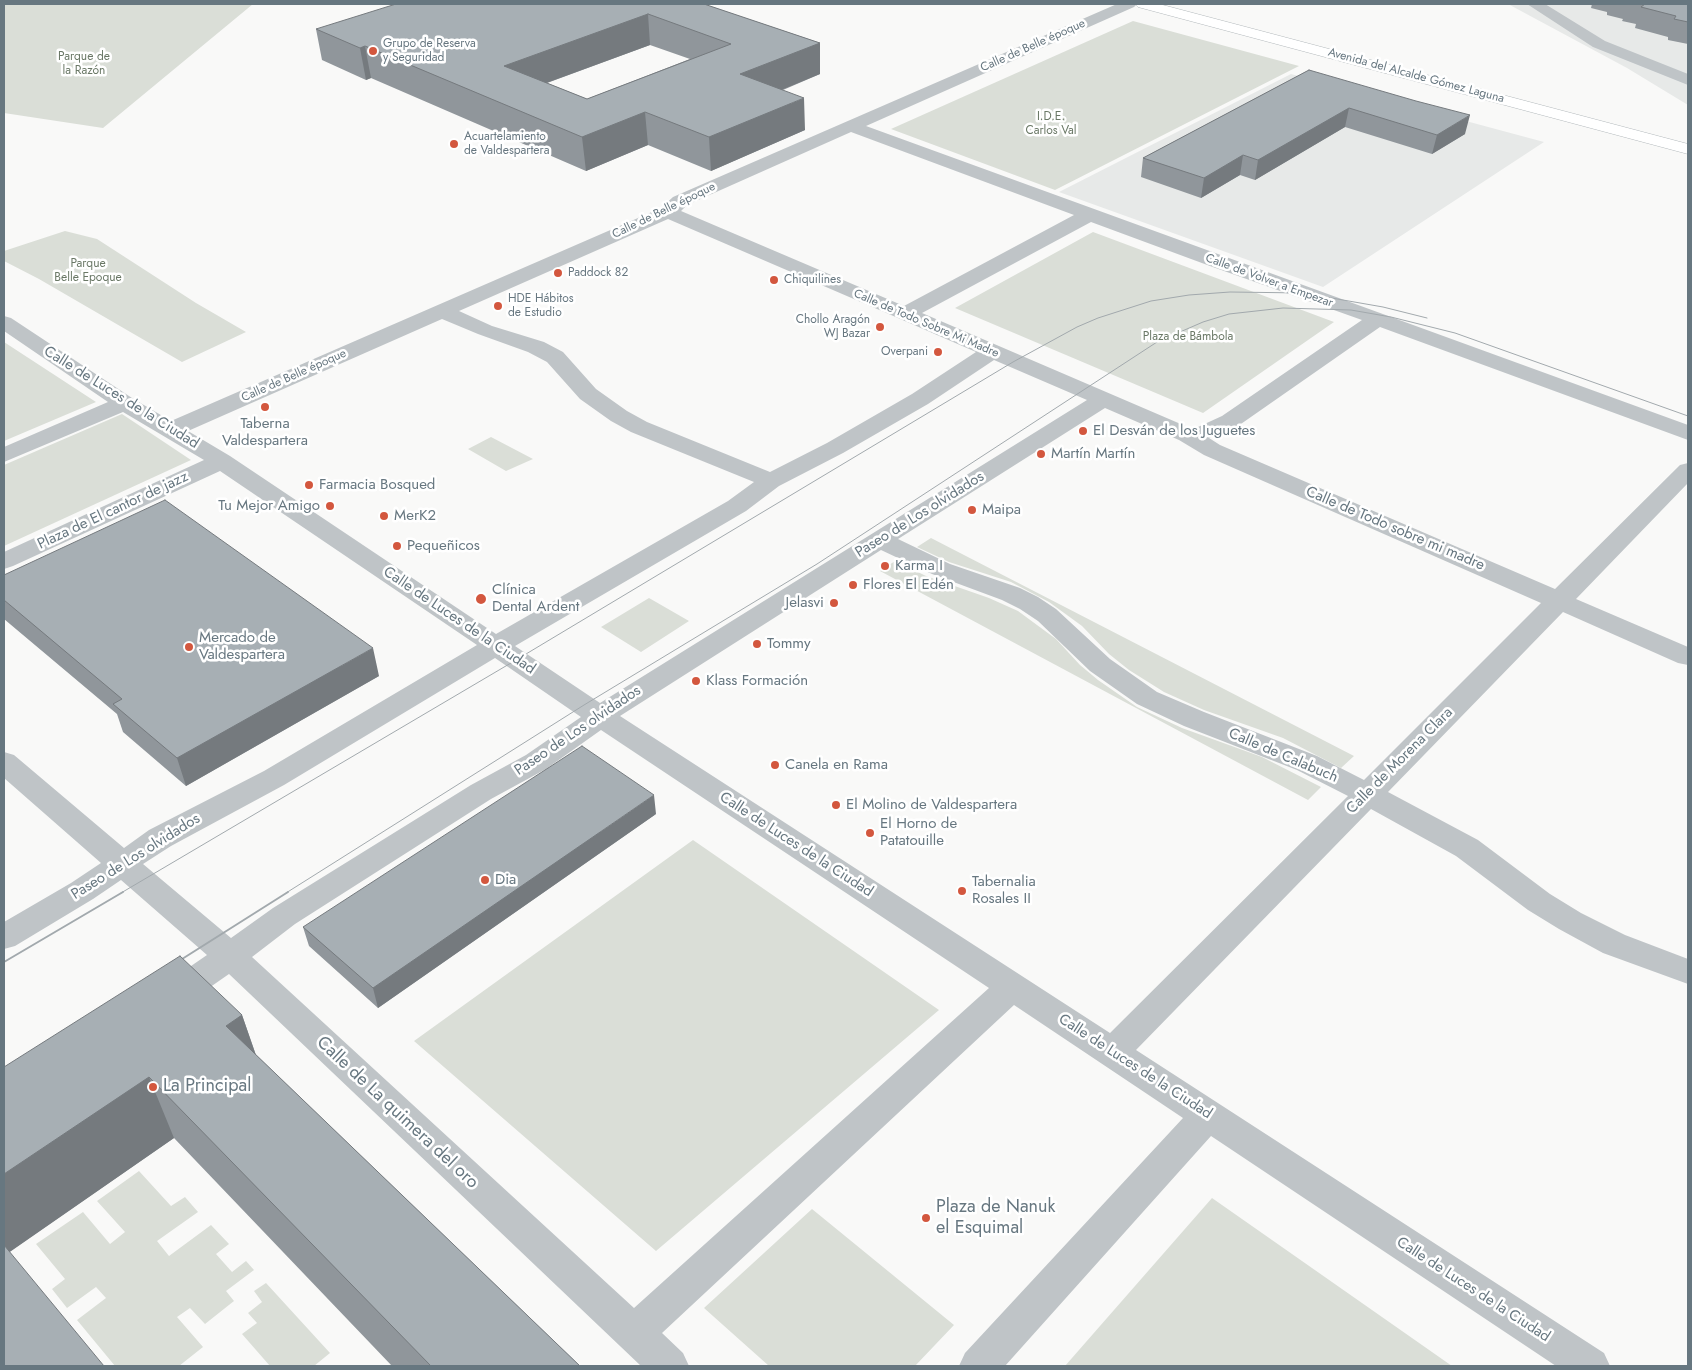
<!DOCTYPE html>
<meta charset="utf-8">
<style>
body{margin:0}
#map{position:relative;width:1692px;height:1370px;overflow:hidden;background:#f9f9f8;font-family:Jost,sans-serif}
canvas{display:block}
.frame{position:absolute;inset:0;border:5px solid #677780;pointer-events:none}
</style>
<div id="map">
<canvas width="1692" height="1370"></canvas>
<div class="frame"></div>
</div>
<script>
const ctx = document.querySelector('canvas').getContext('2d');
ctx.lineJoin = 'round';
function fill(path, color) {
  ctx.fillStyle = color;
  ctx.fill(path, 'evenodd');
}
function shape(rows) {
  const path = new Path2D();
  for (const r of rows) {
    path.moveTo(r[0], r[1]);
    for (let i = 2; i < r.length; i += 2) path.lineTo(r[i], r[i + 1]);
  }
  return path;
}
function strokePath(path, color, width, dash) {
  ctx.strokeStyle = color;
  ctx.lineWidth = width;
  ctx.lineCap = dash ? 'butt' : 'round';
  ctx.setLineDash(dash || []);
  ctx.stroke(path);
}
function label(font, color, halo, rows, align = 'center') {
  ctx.font = font + ' Jost,sans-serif';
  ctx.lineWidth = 5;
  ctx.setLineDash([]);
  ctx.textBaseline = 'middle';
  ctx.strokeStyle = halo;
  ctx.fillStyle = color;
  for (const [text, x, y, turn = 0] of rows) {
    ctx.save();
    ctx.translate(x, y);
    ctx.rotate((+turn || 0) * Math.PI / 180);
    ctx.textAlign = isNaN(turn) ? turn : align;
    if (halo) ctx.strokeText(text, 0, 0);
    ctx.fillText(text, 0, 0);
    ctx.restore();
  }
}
const built = shape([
 [1508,4,1688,4,1688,105,1627,68],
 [1291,74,1544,142,1323,287,1059,192]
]);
const green = shape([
 [6,4,253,4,103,128,4,113,4,5],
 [1133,21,1299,66,1055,190,891,129],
 [65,231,97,239,196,303,246,332,182,362,39,279,4,261,4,251],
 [1093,232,1334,322,1203,413,955,308],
 [4,342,96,402,4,441],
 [122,414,191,460,4,546,4,465],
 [491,437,533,459,506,471,468,449],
 [931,538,1354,756,1341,768,1283,738,1204,710,1164,692,1129,670,1109,654,1082,626,1049,602,1011,582,949,562,917,547],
 [895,561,926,576,989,598,1018,611,1056,639,1080,665,1098,680,1137,707,1182,728,1262,757,1321,787,1308,800,880,571],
 [649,598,689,621,641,652,601,627],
 [693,840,939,1010,656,1251,414,1041],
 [139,1171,171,1206,185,1197,198,1212,157,1241,169,1256,211,1225,229,1244,216,1254,232,1272,246,1261,254,1270,226,1291,234,1301,205,1324,190,1308,177,1317,203,1347,179,1366,115,1366,77,1320,106,1298,96,1287,67,1308,52,1289,65,1279,36,1244,83,1212,110,1244,125,1232,97,1201],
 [1212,1198,1452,1366,1065,1366],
 [812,1209,954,1325,915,1366,769,1366,704,1308],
 [266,1283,330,1353,314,1366,270,1366,242,1334,257,1323,248,1313,262,1302,254,1291]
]);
const minor = shape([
 [1117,4,1137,4,1134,7,866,126,1688,425,1688,440,1380,327,1238,426,1209,438,1220,445,1555,589,1680,465,1688,463,1688,483,1576,599,1688,647,1688,665,1678,663,1563,612,1388,792,1478,840,1550,894,1581,913,1625,935,1688,959,1688,984,1603,953,1559,929,1528,910,1456,856,1371,809,1136,1050,1604,1353,1610,1366,1556,1366,1211,1136,1005,1366,959,1366,965,1353,1183,1118,1014,1005,662,1333,683,1353,689,1366,641,1366,229,974,183,1006,171,1010,159,1006,154,997,159,988,207,955,121,880,93,899,15,946,4,949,4,922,71,883,101,863,4,778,4,752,14,755,124,848,149,830,264,771,477,645,220,471,13,566,4,569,4,552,204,460,123,412,4,462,4,447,108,402,4,331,4,316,11,318,132,398,171,421,661,208,673,197,1117,4],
 [851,132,1074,215,904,306,681,211,687,205,851,132],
 [668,219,898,318,976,352,912,394,827,443,770,472,647,422,627,411,596,389,563,352,544,342,492,326,459,311,668,219],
 [1091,222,1210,266,1362,320,1222,416,1198,427,1190,428,922,313,1091,222],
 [442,319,478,334,528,352,547,362,580,399,611,421,631,432,754,482,728,501,496,634,230,456,188,431,442,319],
 [994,360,1087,400,600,703,515,646,746,511,779,486,843,453,928,404,994,360],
 [1105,408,1179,440,1204,455,1541,603,1364,780,1317,756,1204,712,1157,692,1110,659,1056,609,1038,597,1020,588,950,564,898,539,1105,408],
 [881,550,932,574,1002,600,1020,609,1038,621,1090,671,1137,704,1184,726,1297,770,1348,796,1110,1033,620,716,881,550],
 [495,658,581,717,526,755,471,785,273,908,231,938,143,864,171,846,284,785,495,658],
 [601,730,989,988,634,1308,252,957,295,924,491,799,546,769,601,730],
 [1527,4,1545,4,1605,41,1688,74,1688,85,1593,47,1527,4]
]);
const major = shape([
 [1135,4,1159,4,1688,144,1688,154,1138,7,1135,4]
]);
const tramFar1 = shape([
 [121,893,516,660,1013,362,1077,327,1098,318,1151,301,1189,295,1230,292,1303,293,1383,307,1427,318],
 [286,893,584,705,817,564,1157,342,1203,322,1229,314,1283,308,1351,310,1391,317,1455,333,1688,416]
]);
const tram = shape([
 [4,962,123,892],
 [171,966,288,892]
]);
const wall = shape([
 [704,4,820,43,820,74,783,90,805,130,711,171,648,145,586,171,371,78,366,80,322,60,316,29],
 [650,45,690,59,587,99,547,83],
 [1592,4,1688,4,1688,44,1668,40,1668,37,1635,28,1636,24,1622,21,1623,19,1607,15,1607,12,1591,8],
 [1309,70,1465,134,1432,154,1345,127,1255,180,1240,175,1201,198,1141,177,1143,158],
 [4,575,379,676,186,786,123,732,117,714,4,619],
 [656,814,378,1008,309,946,303,927],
 [242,1015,256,1055,580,1366,392,1366,174,1138,9,1252,4,1366,4,1067]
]);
const shadedWall = shape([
 [648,14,650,45,508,97,504,66],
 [820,43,820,74,742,106,740,74],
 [365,46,371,78,366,80,360,48],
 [804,98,805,130,711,171,709,137],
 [1349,108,1345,127,1255,180,1258,160],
 [645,112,648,145,586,171,582,137],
 [1470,115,1465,134,1432,154,1437,135],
 [1243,155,1240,175,1201,198,1204,178],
 [373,648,379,676,186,786,177,758],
 [654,795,656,814,378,1008,373,988],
 [242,1015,263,1076,226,1026],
 [149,1077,174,1138,4,1256,4,1174]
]);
const building = shape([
 [396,4,704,4,820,43,740,74,804,98,709,137,645,112,582,137,365,46,360,48,316,29,396,4],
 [648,14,731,44,587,99,504,66,648,14],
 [1644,4,1688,4,1688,22,1674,19,1676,16,1641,7,1645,4,1644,4],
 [1309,70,1416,101,1470,115,1437,135,1349,108,1258,160,1243,155,1204,178,1143,158,1309,70],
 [165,500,373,648,177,758,113,704,122,699,4,600,4,575,165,500],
 [582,746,654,795,373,988,303,927,582,746],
 [180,956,242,1015,226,1026,580,1366,431,1366,149,1077,4,1174,4,1067,180,956],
 [4,1245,104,1366,4,1366,4,1245]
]);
const markers = [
 [373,51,5,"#d3573e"],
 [454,144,5,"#d3573e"],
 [558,273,5,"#d3573e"],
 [774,280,5,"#d3573e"],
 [498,306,5,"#d3573e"],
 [880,327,5,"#d3573e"],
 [938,352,5,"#d3573e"],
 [265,407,5,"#d3573e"],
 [1083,431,5,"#d3573e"],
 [1041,454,5,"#d3573e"],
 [309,485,5,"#d3573e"],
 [330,506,5,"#d3573e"],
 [972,510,5,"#d3573e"],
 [384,516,5,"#d3573e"],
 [397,546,5,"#d3573e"],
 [885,566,5,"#d3573e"],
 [853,585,5,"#d3573e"],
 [481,599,6,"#d3573e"],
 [834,603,5,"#d3573e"],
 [757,644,5,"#d3573e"],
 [189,647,5,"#d3573e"],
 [696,681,5,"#d3573e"],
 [775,765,5,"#d3573e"],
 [836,805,5,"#d3573e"],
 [870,833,5,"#d3573e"],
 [485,880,5,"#d3573e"],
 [962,891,5,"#d3573e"],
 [153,1087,5,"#d3573e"],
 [926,1218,5,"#d3573e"]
];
const farPoinames = [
 ["Grupo de Reserva",383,44],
 ["y Seguridad",383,58],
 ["Acuartelamiento",464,137],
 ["de Valdespartera",464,151],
 ["Paddock 82",568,273],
 ["Chiquilines",784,280],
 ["HDE Hábitos",508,299],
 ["de Estudio",508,313],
 ["Chollo Aragón",870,320,"right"],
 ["WJ Bazar",870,334,"right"],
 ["Overpani",928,352,"right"]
];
const farStreetnames = [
 ["Calle de Belle époque",1033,46,-24],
 ["Avenida del Alcalde Gómez Laguna",1416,76,15],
 ["Calle de Belle époque",664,211,-26],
 ["Calle de Volver a Empezar",1269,281,20],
 ["Calle de Todo Sobre Mi Madre",926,324,23],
 ["Calle de Belle époque",294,376,-24]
];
const farParknames = [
 ["Parque de",84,57],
 ["la Razón",84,71],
 ["I.D.E.",1051,117],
 ["Carlos Val",1051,131],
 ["Parque",88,264],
 ["Belle Epoque",88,278],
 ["Plaza de Bámbola",1188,337]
];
const streetNames = [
 ["Calle de Luces de la Ciudad",121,398,32],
 ["Plaza de El cantor de jazz",113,511,-25],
 ["Paseo de Los olvidados",920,515,-32],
 ["Calle de Todo sobre mi madre",1395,529,23],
 ["Calle de Luces de la Ciudad",459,621,34],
 ["Paseo de Los olvidados",578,731,-34],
 ["Calle de Calabuch",1283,756,23],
 ["Calle de Morena Clara",1400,761,-45],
 ["Calle de Luces de la Ciudad",796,845,33],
 ["Paseo de Los olvidados",136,857,-32],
 ["Calle de Luces de la Ciudad",1135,1067,33],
 ["Calle de Luces de la Ciudad",1473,1290,33]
];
const poiNames = [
 ["Taberna",265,424,"center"],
 ["Valdespartera",265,441,"center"],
 ["El Desván de los Juguetes",1093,431],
 ["Martín Martín",1051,454],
 ["Farmacia Bosqued",319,485],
 ["Tu Mejor Amigo",320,506,"right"],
 ["Maipa",982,510],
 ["MerK2",394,516],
 ["Pequeñicos",407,546],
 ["Karma I",895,566],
 ["Flores El Edén",863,585],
 ["Clínica",492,590],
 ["Dental Ardent",492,607],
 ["Jelasvi",824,603,"right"],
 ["Mercado de",199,638],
 ["Valdespartera",199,655],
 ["Tommy",767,644],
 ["Klass Formación",706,681],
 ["Canela en Rama",785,765],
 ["El Molino de Valdespartera",846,805],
 ["El Horno de",880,824],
 ["Patatouille",880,841],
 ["Dia",495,880],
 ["Tabernalia",972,882],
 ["Rosales II",972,899]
];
const nearPoinames = [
 ["La Principal",163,1087],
 ["Plaza de Nanuk",936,1208],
 ["el Esquimal",936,1229]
];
const nearStreetnames = [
 ["Calle de La quimera del oro",397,1113,43]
];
fill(built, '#e7e9e8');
fill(green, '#daded7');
strokePath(major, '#b3b9bc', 1);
fill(minor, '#bfc4c7');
fill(major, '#fff');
strokePath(tramFar1, '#a2a9ad', 1);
strokePath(tram, '#a2a9ad', 2);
fill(wall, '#90969b');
fill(shadedWall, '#757a7e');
fill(building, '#a7afb4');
strokePath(building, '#757a7e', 1);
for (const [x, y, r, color] of markers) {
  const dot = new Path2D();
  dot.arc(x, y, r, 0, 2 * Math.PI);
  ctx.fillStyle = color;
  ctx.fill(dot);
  strokePath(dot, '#fff', 2);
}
label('12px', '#677780', '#fff', farPoinames, 'left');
label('12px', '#677780', '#fff', farStreetnames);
label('12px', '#6a7866', '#fff', farParknames);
label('15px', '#677780', '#fff', streetNames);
label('15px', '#677780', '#fff', poiNames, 'left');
label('18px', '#677780', '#fff', nearPoinames, 'left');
label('18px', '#677780', '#fff', nearStreetnames);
</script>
